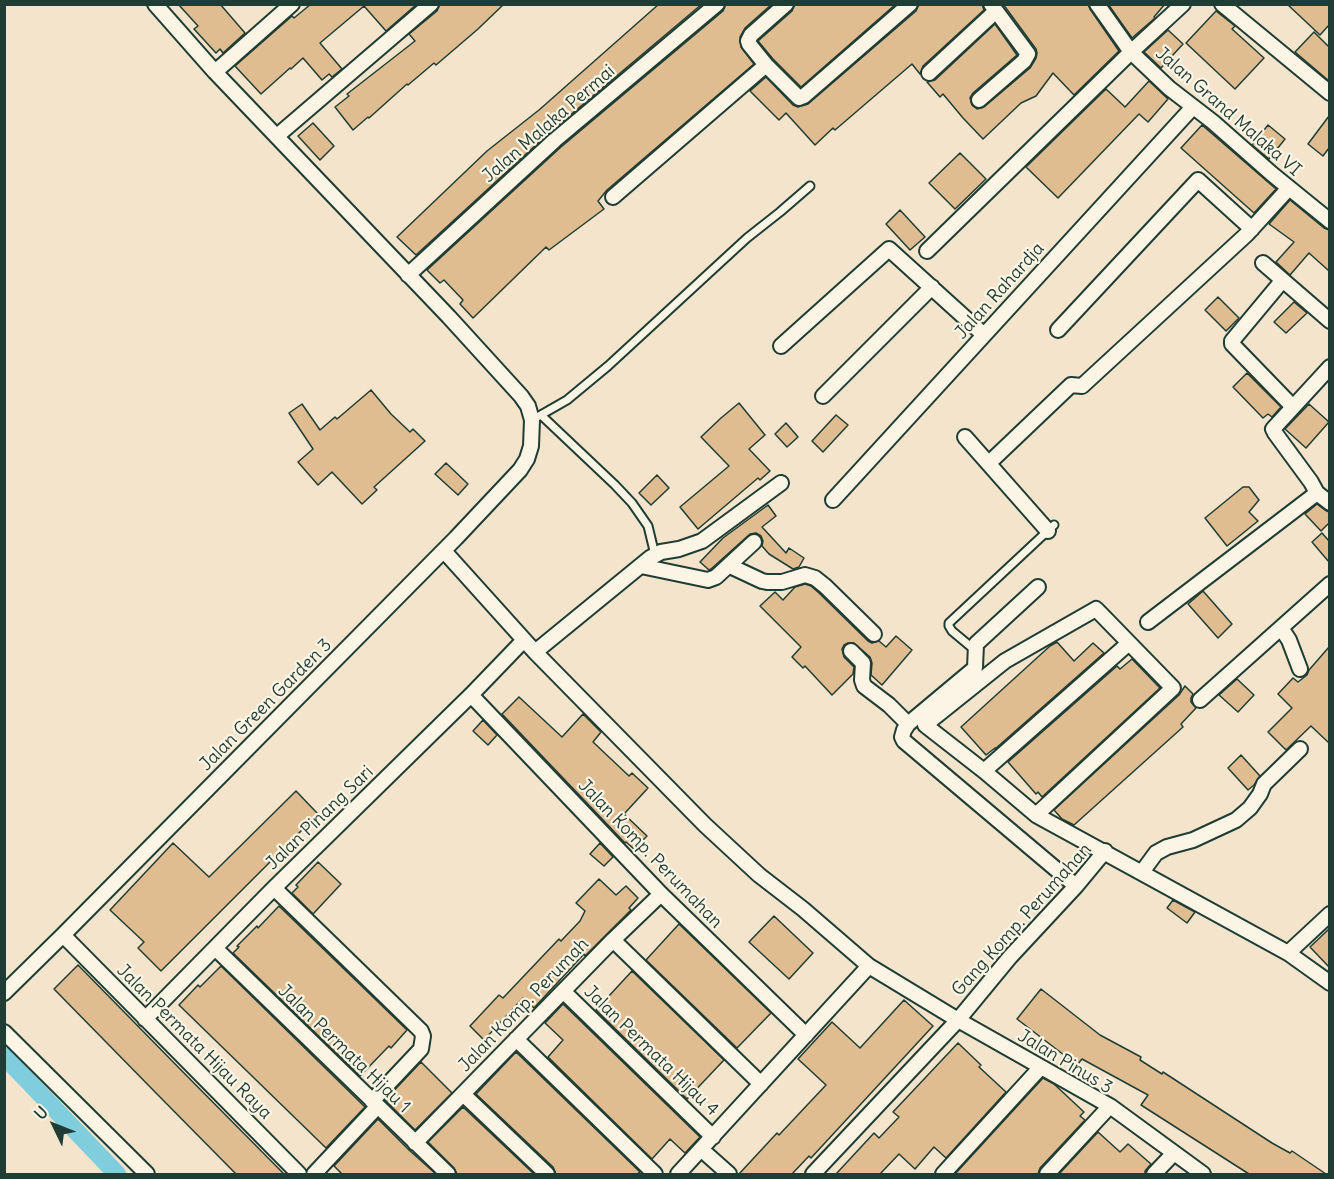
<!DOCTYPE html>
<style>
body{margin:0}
#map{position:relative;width:1334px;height:1179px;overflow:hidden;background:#f4e4cc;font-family:Delius,sans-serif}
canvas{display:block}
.frame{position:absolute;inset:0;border:6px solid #1f3d34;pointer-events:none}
.north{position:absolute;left:24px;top:1095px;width:60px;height:60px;-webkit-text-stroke:4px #fcf5e5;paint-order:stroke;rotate:313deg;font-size:16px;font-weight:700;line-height:24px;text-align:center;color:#1f3d34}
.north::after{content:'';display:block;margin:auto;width:21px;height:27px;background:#1f3d34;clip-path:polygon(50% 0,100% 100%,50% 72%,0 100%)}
</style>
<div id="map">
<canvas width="1334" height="1179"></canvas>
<div class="frame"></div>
<div class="north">U</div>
</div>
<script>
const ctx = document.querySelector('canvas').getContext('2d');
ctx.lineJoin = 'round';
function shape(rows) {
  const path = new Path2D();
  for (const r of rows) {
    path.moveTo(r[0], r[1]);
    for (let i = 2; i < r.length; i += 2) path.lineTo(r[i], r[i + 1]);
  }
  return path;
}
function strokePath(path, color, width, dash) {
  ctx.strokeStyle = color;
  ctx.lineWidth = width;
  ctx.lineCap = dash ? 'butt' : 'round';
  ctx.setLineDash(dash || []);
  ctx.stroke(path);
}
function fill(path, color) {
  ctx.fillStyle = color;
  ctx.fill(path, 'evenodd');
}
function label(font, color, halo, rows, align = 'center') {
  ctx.font = font + ' Delius,sans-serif';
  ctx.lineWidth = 4.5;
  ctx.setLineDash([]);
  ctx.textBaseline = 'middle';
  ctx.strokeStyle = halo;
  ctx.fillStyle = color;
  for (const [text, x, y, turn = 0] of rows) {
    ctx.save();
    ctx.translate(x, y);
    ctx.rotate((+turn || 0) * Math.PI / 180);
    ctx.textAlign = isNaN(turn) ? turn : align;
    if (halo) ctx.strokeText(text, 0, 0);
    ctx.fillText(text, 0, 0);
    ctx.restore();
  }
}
const canal = shape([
 [4,1056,117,1174]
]);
const building = shape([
 [178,4,220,4,245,33,223,53,220,49,216,53,194,29,198,26,178,4],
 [311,4,417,4,386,31,364,6,320,43,342,69,332,77,329,74,322,80,303,58,291,69,290,68,261,94,235,66,292,16,294,18,311,4],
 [440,4,504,4,478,29,436,65,434,63,408,85,407,84,369,118,368,117,353,130,335,107,349,96,347,94,415,41,409,34,437,11,440,4],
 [659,4,702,4,549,133,416,255,397,237,487,151,539,110,659,4],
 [726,4,772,4,745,28,740,37,741,47,754,64,607,190,598,201,604,209,549,250,546,247,473,318,460,304,463,300,444,280,440,283,427,270,561,147,723,11,726,4],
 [795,4,896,4,801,87,773,59,758,41,792,11,795,4],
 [919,4,982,4,984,10,923,66,920,74,912,64,835,130,833,128,815,145,786,113,779,120,750,91,766,77,793,105,798,107,808,104,916,11,919,4],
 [1003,4,1088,4,1090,9,1119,51,1074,95,1053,73,1036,96,1021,103,983,139,963,118,943,94,940,97,927,82,935,80,995,24,1017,55,973,93,970,98,972,105,977,109,984,107,1030,68,1036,58,1037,53,1036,49,1003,4],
 [1108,4,1165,4,1154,17,1155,18,1132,38,1108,4],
 [1287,4,1329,4,1329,25,1320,35,1287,4],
 [1216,11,1235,26,1232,29,1264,58,1235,89,1186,43,1216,11],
 [1168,30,1183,44,1161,68,1144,52,1168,30],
 [1314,32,1329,47,1329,81,1295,52,1314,32],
 [1149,81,1168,99,1148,122,1139,114,1058,198,1026,167,1106,89,1125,107,1149,81],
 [1329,116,1329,148,1323,156,1308,144,1329,116],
 [313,123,334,146,320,160,298,136,313,123],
 [1202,125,1276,189,1254,213,1181,148,1202,125],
 [1268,125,1285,139,1269,159,1252,145,1268,125],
 [960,153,986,179,955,209,929,183,960,153],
 [1290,200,1324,228,1329,230,1329,271,1309,253,1290,275,1276,262,1294,242,1269,224,1290,200],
 [900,210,925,237,910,250,886,224,900,210],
 [1218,297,1239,318,1226,331,1205,310,1218,297],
 [1294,302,1307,313,1286,333,1274,322,1294,302],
 [1247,373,1281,407,1272,417,1268,414,1263,418,1233,387,1247,373],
 [371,390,391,414,410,432,413,429,425,441,374,487,377,490,362,504,332,472,318,485,298,462,313,449,289,413,302,404,320,430,335,417,337,419,371,390],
 [739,403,765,435,749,449,770,471,760,480,758,478,698,529,680,507,729,466,701,437,721,418,739,403],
 [1309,404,1329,422,1306,448,1285,429,1309,404],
 [836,415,848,425,823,452,812,441,836,415],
 [786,423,798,437,787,447,775,434,786,423],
 [446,463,468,484,458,495,435,474,446,463],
 [657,475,669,488,651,505,639,493,657,475],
 [1243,487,1249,487,1259,500,1249,512,1258,521,1227,546,1205,518,1243,487],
 [1317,504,1325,510,1329,512,1329,523,1321,531,1305,514,1317,504],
 [768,505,776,516,762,527,786,553,789,548,804,558,799,567,793,569,769,554,762,546,763,541,761,536,756,533,750,534,711,569,709,570,700,562,723,538,768,505],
 [1322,533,1329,541,1329,562,1312,542,1322,533],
 [805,584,811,586,819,593,868,641,872,643,879,641,886,647,896,636,912,650,882,685,871,675,872,663,870,657,854,643,848,643,844,645,842,649,844,657,854,667,853,674,832,695,805,666,803,668,792,657,801,647,760,606,775,592,783,600,795,587,805,584],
 [1203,591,1232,624,1218,638,1188,604,1203,591],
 [1057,642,1074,661,1093,643,1104,653,995,749,995,748,986,755,961,727,1050,646,1057,642],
 [1329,647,1329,743,1311,726,1286,750,1268,732,1292,708,1278,694,1293,678,1298,682,1307,675,1309,670,1329,647],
 [1132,659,1160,688,1042,797,1038,792,1036,794,1008,762,1117,666,1120,669,1132,659],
 [1237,679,1254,695,1238,712,1219,695,1237,679],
 [1185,686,1193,694,1191,698,1191,702,1196,708,1181,724,1183,727,1074,825,1062,819,1054,810,1179,695,1185,686],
 [519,697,562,737,583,714,601,732,593,742,629,776,632,773,648,788,624,814,647,836,634,849,626,842,625,843,502,714,519,697],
 [483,720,497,735,488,745,473,731,483,720],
 [1241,755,1260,776,1254,785,1248,790,1228,768,1241,755],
 [296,791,318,814,161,971,138,948,144,942,110,910,173,843,209,877,296,791],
 [600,843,613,857,604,866,590,854,600,843],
 [318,862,341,884,313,914,292,893,298,887,296,885,318,862],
 [599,879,616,895,626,886,638,898,629,908,631,910,585,956,584,954,534,1008,523,998,484,1040,470,1026,499,995,503,998,559,939,561,941,580,921,585,911,576,903,599,879],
 [1173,900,1195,912,1187,923,1167,908,1173,900],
 [279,906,407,1030,391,1048,389,1046,360,1076,233,953,239,947,237,946,257,926,258,928,279,906],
 [774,916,813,953,789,979,749,942,774,916],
 [679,924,771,1013,737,1048,646,960,679,924],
 [1329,929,1329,967,1310,947,1329,929],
 [78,965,181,1070,284,1174,236,1174,157,1094,54,989,78,965],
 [221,966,365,1107,326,1148,179,1005,198,985,200,987,221,966],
 [632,971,724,1060,687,1099,596,1010,632,971],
 [1041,989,1100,1035,1141,1057,1140,1060,1162,1074,1163,1072,1272,1143,1290,1153,1292,1151,1326,1174,1249,1174,1141,1105,1148,1095,1082,1059,1077,1065,1017,1019,1041,989],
 [904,1000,933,1026,811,1158,809,1156,792,1174,739,1174,777,1133,779,1135,826,1085,798,1059,832,1022,860,1048,904,1000],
 [563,1004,700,1137,685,1153,670,1139,652,1159,548,1057,563,1040,545,1023,563,1004],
 [958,1043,981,1065,979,1067,1006,1092,946,1158,934,1147,915,1169,899,1154,880,1174,836,1174,874,1133,879,1138,899,1117,893,1112,958,1043],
 [516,1052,640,1172,637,1174,556,1174,553,1167,476,1094,516,1052],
 [421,1062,452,1093,415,1130,385,1100,421,1062],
 [1043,1078,1054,1084,1084,1112,1080,1116,1085,1120,1040,1168,1038,1174,955,1174,1043,1078],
 [463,1107,534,1174,457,1174,454,1168,428,1142,463,1107],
 [378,1119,409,1150,436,1174,342,1174,334,1166,378,1119],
 [1098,1132,1120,1152,1128,1144,1151,1164,1145,1171,1145,1174,1059,1174,1098,1132]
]);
const lane = shape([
 [541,415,615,485,632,503,648,526,655,555],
 [532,420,567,400,608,366,747,238,780,212,810,186],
 [976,651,952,631,949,626,949,623,1054,525]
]);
const street = shape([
 [786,4,751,35,748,41,749,44,766,65,799,98,804,96,910,4],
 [1097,4,1131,52,1169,88,1213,122,1272,174,1330,221],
 [1222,4,1330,93],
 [215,72,292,4],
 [929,73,996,11],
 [979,100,1024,61,1028,54,991,4],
 [277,136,431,4],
 [613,197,766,65],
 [927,251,1131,52,1183,4],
 [1263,263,1330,321],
 [408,275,555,140,717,4],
 [1282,281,1232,341,1232,344,1293,407],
 [1058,330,1198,180,1252,229],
 [781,346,889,249,984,335],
 [823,396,932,287],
 [965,437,1048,531],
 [989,463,1071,385,1082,386,1247,234,1289,188],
 [1317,493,1330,503],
 [833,500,1193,107],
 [444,551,535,652,705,825,759,875,803,909,869,966,958,1020,1110,1106,1203,1174],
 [641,566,708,580,716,577,754,542],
 [730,566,762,581,767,582,782,582,805,575,815,578,825,586,874,634],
 [1038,587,976,644,975,668,908,724,904,730,902,737,904,741,1076,886],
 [1148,622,1317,493,1311,482,1275,433,1273,429,1330,367],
 [1281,628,1289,640,1300,669],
 [851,651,863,663,862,680,864,686,889,705,908,724],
 [535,652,650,558,661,552,679,549,702,541,781,483],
 [471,695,661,894,806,1035],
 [1200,700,1330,584],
 [984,771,1129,643],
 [1036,815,1173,688,1097,610,1096,609,1005,661,925,725,984,771,1036,815,1288,953,1330,983],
 [1142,872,1156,853,1167,847,1193,840,1236,820,1250,808,1260,794,1264,784,1300,749],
 [274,888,421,1031,423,1036,421,1049,372,1101],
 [63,935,299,1174],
 [613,940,761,1084],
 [215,948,448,1174],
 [1288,953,1330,914],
 [563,991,713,1137],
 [4,993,63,935,456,538,520,470,527,459,531,446,532,420,528,406,521,396,449,317,215,72,155,4],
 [145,1019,274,888,471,695,524,640],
 [4,1032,147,1174],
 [516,1039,655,1174],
 [463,1094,547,1174],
 [415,1143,613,940,661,894],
 [702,1150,729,1174],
 [314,1174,377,1107],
 [678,1174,869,966],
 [813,1174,958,1020,1010,957,1076,886,1105,851],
 [943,1174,1041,1067],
 [1047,1174,1110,1106],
 [1154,1174,1174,1153]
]);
const streetNames = [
 ["Jalan Grand Malaka VI",1228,112,41],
 ["Jalan Malaka Permai",549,124,-41],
 ["Jalan Rahardja",1000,291,-48],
 ["Jalan Green Garden 3",266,705,-45],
 ["Jalan Pinang Sari",320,818,-44],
 ["Jalan Komp. Perumahan",650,854,46],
 ["Gang Komp. Perumahan",1022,920,-48],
 ["Jalan Komp. Perumah",524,1005,-46],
 ["Jalan Permata Hijau Raya",194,1042,45],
 ["Jalan Permata Hijau 1",344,1049,44],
 ["Jalan Permata Hijau 4",651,1051,44],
 ["Jalan Pinus 3",1065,1062,31]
];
strokePath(canal, '#7fcddd', 18);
fill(building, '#e0bd91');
strokePath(building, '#1f3d34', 1.5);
strokePath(lane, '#1f3d34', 11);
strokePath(street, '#1f3d34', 18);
strokePath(lane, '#fcf5e5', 7);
strokePath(street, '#fcf5e5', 14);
label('18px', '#1f3d34', '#fcf5e5', streetNames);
</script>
